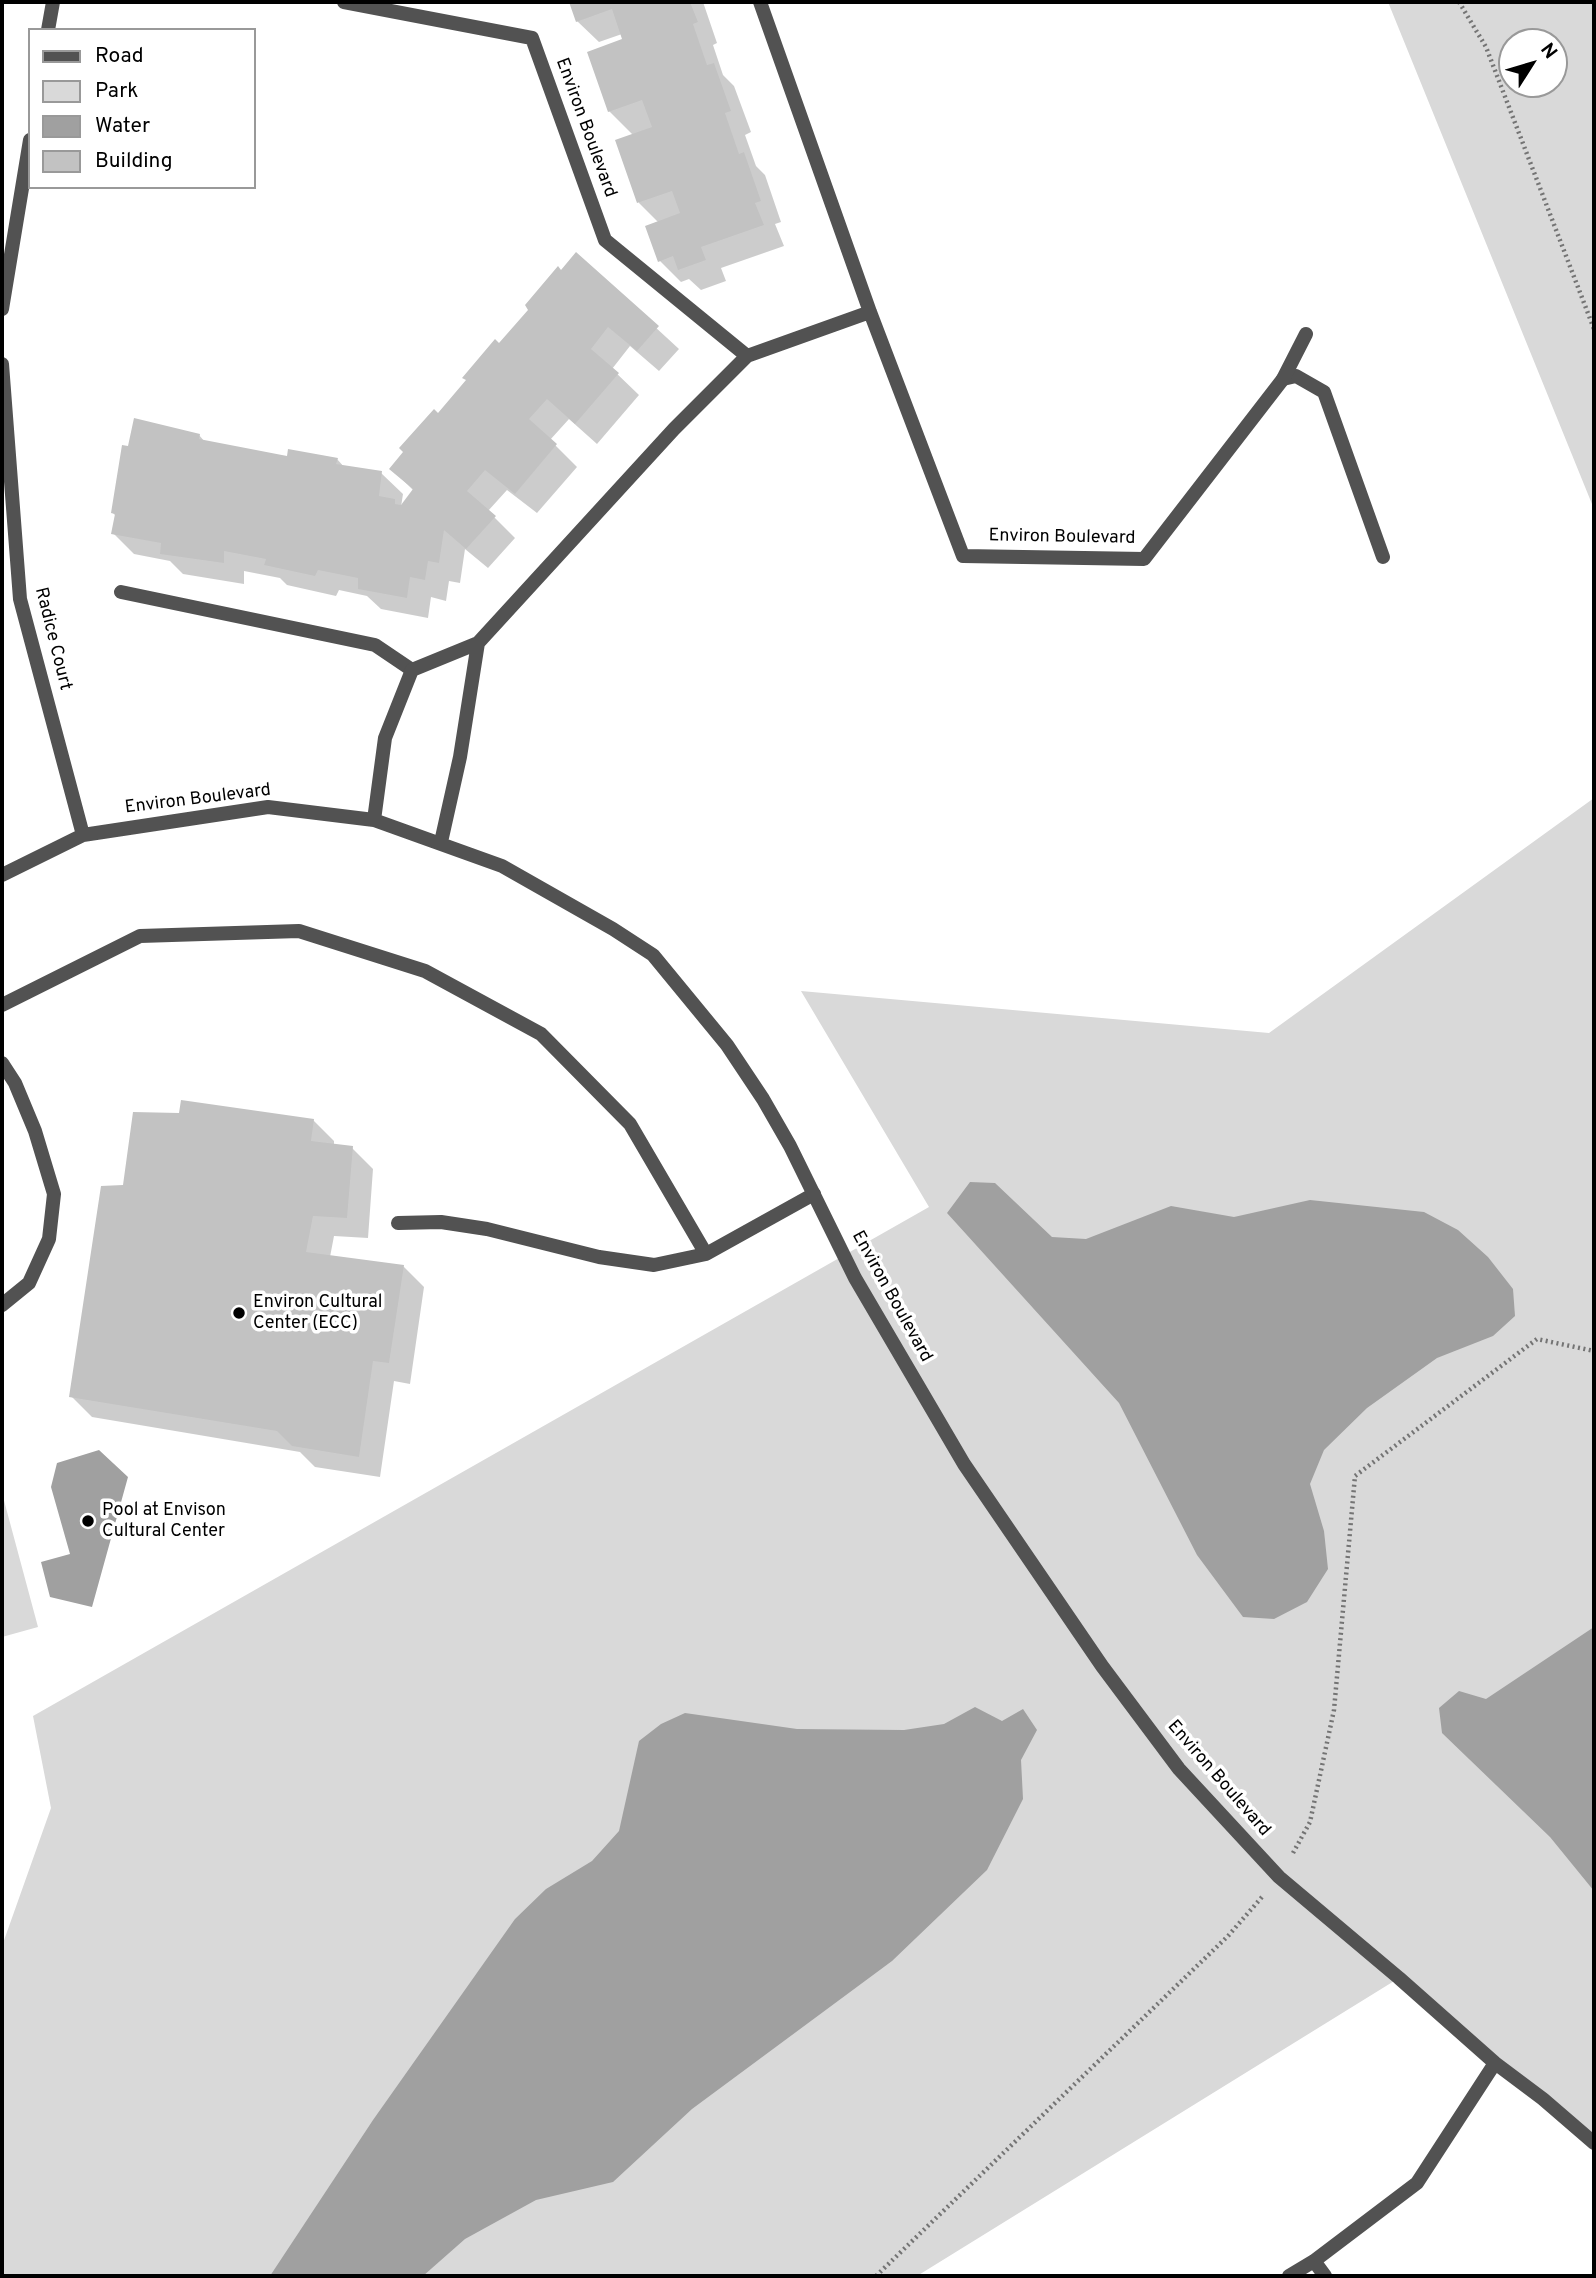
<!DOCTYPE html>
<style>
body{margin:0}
#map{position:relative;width:1596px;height:2278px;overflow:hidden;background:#fff;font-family:Overpass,sans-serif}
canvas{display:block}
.frame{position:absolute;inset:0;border:4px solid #000;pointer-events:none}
.legend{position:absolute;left:28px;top:28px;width:228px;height:161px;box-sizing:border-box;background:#fff;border:2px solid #999;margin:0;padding:9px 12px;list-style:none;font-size:21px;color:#000}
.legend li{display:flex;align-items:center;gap:14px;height:35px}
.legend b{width:35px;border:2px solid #999}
.north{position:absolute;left:1498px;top:28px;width:70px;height:70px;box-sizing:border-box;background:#fff;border:2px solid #999;border-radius:50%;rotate:53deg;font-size:19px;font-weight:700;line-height:28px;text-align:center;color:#000}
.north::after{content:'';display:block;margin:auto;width:24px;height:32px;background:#000;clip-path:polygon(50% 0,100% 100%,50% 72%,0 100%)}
</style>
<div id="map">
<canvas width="1596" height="2278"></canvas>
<div class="frame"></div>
<ul class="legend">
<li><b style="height:9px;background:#525252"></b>Road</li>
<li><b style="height:19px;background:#d9d9d9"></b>Park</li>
<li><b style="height:19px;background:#a0a0a0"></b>Water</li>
<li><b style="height:19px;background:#c2c2c2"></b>Building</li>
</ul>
<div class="north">N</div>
</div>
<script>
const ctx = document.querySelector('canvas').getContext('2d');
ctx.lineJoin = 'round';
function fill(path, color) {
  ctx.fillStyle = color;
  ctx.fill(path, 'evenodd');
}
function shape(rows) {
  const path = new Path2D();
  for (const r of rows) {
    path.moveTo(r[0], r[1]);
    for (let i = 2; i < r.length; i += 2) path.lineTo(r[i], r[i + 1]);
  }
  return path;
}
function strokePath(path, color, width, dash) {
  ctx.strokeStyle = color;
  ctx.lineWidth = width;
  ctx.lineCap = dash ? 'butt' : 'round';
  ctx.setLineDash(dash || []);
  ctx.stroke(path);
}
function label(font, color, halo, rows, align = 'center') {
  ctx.font = font + ' Overpass,sans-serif';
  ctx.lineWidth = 7;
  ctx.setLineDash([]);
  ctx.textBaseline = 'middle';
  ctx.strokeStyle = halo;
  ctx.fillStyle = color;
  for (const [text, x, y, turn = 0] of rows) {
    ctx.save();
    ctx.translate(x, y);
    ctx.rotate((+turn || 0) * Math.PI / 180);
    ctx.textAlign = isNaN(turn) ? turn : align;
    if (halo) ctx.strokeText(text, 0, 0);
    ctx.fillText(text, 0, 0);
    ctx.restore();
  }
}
const green = shape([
 [1388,2,1594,2,1594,509],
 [1512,42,1554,42,1554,84,1512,84],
 [1594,798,1594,2143,1399,1978,917,2276,2,2276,2,1946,51,1808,33,1716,929,1207,801,991,1269,1033],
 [2,1493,38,1627,2,1637]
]);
const water = shape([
 [970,1182,995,1183,1052,1237,1086,1239,1171,1206,1234,1217,1310,1200,1424,1212,1458,1230,1488,1257,1513,1289,1515,1316,1493,1336,1437,1358,1367,1408,1324,1450,1310,1484,1324,1531,1328,1569,1307,1602,1274,1619,1243,1617,1197,1555,1119,1403,947,1213],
 [99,1450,128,1477,92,1607,50,1597,41,1562,70,1554,51,1487,57,1463],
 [1594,1627,1594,1891,1550,1837,1442,1733,1439,1708,1459,1691,1486,1699],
 [975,1707,1002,1721,1023,1709,1037,1730,1021,1760,1023,1799,987,1870,892,1961,692,2109,613,2182,536,2200,465,2239,423,2276,270,2276,373,2120,515,1919,546,1889,592,1861,619,1831,639,1741,661,1724,685,1713,797,1729,904,1730,944,1724]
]);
const shadow = shape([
 [571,2,703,2,717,43,713,45,723,75,734,86,751,132,745,135,756,166,765,175,781,222,775,224,784,246,721,268,726,281,701,290,689,279,681,282,660,261,659,223,639,203,617,141,633,135,609,111,625,40,622,34,599,42,577,21],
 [577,255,679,349,659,371,630,346,612,369,639,395,597,444,569,419,550,440,577,467,537,513,507,490,488,511,515,538,488,568,465,549,460,583,449,581,446,601,431,597,428,618,381,609,367,596,339,590,336,596,287,585,280,578,244,571,244,584,183,574,170,561,134,554,113,533,116,516,113,513,199,435,205,442,289,458,337,459,345,468,381,473,403,494,401,507,414,491,392,469],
 [313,1120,334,1141,334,1145,352,1148,373,1169,368,1238,334,1236,330,1257,403,1266,424,1287,410,1384,394,1381,380,1477,315,1467,300,1452,92,1417,71,1396,125,1187]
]);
const building = shape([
 [569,2,690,2,698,22,693,24,707,65,714,63,731,111,725,113,739,154,744,152,761,201,755,203,764,225,701,247,706,260,678,270,673,256,658,262,645,226,680,213,672,191,637,203,615,140,652,127,642,100,608,112,587,52,622,39,612,9,576,22],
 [576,252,659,326,637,351,608,327,591,349,619,373,575,424,547,399,529,419,557,444,515,494,485,470,467,491,496,516,466,549,444,530,439,563,428,561,425,580,410,577,407,598,358,589,358,578,318,570,315,576,264,565,266,559,224,551,224,563,160,554,161,543,111,534,115,514,111,513,122,445,128,446,134,418,200,434,199,439,287,456,288,449,338,458,336,464,382,471,379,496,395,499,395,504,401,505,413,489,389,469,403,452,399,448,434,409,438,413,466,380,462,378,495,339,499,343,528,310,525,305,558,266,561,270],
 [181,1100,314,1119,311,1141,353,1146,347,1218,313,1216,306,1252,404,1265,389,1363,373,1361,359,1457,292,1446,277,1431,69,1397,101,1186,123,1185,133,1112,179,1113]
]);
const path = shape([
 [1459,2,1486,47,1594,329],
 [1293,1853,1310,1822,1334,1710,1355,1476,1537,1339,1594,1351],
 [876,2276,1228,1936,1262,1897]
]);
const lane = shape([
 [1283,379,1296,376,1324,392,1383,557],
 [121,592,375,645,412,670],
 [2,1005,140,936,299,931,425,971,541,1034,630,1124,706,1254,814,1194],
 [2,1063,15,1083,35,1131,54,1194,49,1239,29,1283,2,1305],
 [398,1223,441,1222,487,1229,599,1257,654,1265,706,1254]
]);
const street = shape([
 [344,2,532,38,605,240,747,356],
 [760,2,870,312,963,556,1144,559,1283,379,1306,334],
 [48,30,53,2],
 [2,309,30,140],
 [2,364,20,599,83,835],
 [374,820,385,738,412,670,478,643,674,429,747,356,870,312],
 [441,842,460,757,478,643],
 [2,875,83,835,268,807,374,820,502,866,613,929,653,955,727,1045,763,1099,790,1146,855,1278,964,1464,1102,1666,1179,1769,1279,1877,1399,1978,1495,2063,1543,2099,1594,2143],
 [1314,2261,1325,2276],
 [1289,2276,1314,2261,1417,2183,1495,2063]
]);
const markers = [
 [239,1313,7,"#000"],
 [88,1521,7,"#000"]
];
const streetNames = [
 ["Environ Boulevard",585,128,70],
 ["Environ Boulevard",1062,538,1],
 ["Radice Court",52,639,76],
 ["Environ Boulevard",198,800,-7],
 ["Environ Boulevard",891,1297,61],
 ["Environ Boulevard",1218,1779,49]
];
const poiNames = [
 ["Environ Cultural",253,1303],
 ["Center (ECC)",253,1324],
 ["Pool at Envison",102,1511],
 ["Cultural Center",102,1532]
];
fill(green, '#d9d9d9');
fill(water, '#a0a0a0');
fill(shadow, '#0003');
fill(building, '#c2c2c2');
strokePath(path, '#747474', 4.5, [2, 3.5]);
strokePath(lane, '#525252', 14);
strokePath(street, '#525252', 14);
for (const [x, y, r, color] of markers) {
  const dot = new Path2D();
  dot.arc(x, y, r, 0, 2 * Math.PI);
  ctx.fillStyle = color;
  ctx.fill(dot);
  strokePath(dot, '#fff', 2.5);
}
label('18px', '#000', '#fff', streetNames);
label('18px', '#000', '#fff', poiNames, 'left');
</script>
